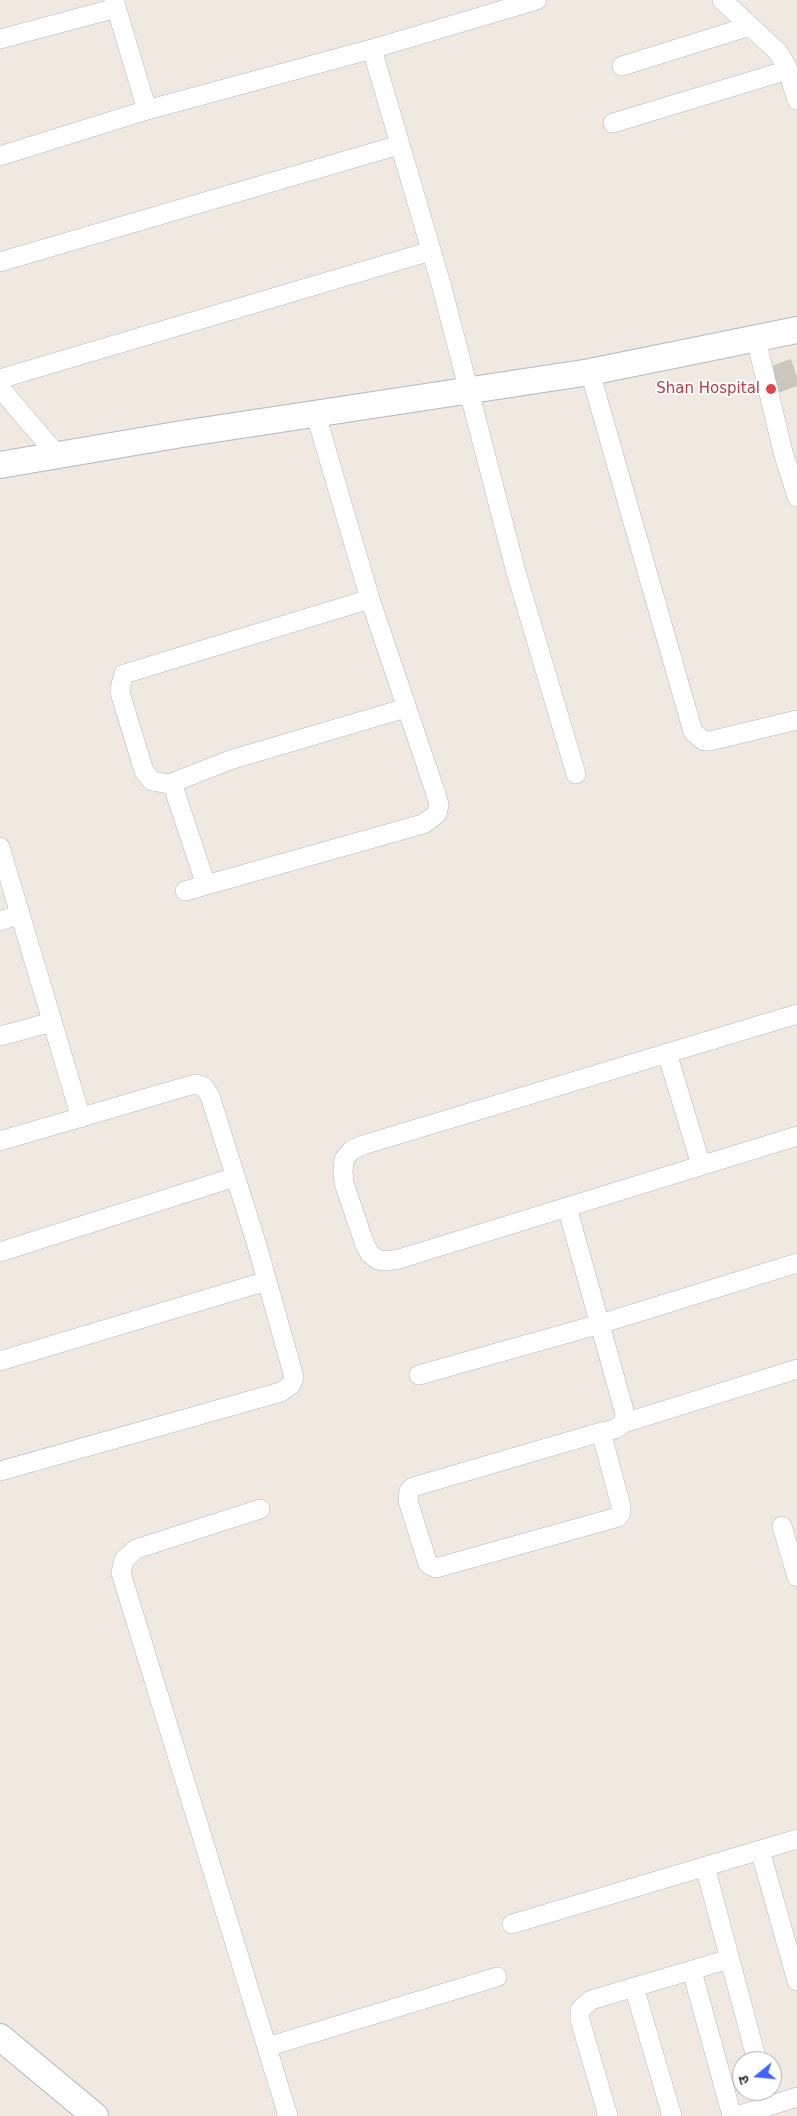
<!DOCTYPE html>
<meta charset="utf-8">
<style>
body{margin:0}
#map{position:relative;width:797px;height:2116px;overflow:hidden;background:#efe9e1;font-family:"DejaVu Sans","Noto Sans Devanagari",sans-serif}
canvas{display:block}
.north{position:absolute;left:732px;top:2051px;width:50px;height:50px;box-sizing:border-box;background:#fff;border:1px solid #ababab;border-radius:50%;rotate:253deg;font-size:14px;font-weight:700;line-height:20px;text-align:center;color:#2e2e2e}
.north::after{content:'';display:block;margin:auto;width:18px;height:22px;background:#4264fb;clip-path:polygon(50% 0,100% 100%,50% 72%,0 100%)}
</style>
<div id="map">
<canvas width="797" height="2116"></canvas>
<div class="north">उ</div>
</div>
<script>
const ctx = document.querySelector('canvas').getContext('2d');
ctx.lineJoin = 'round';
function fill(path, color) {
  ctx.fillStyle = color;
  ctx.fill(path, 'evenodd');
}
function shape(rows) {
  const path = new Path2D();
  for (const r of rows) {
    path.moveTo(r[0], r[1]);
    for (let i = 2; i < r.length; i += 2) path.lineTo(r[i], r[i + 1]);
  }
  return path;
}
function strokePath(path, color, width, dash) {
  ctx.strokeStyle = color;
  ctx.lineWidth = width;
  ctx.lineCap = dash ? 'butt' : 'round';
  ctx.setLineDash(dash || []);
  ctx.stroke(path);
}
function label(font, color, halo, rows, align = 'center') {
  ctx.font = font + ' "DejaVu Sans",sans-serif';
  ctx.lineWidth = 4;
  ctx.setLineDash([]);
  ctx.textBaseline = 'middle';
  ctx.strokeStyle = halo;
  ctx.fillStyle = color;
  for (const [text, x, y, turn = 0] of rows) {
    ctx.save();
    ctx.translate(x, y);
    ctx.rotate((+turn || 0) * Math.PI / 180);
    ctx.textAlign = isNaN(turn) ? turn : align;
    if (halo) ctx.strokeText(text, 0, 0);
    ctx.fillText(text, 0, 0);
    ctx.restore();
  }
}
const building = shape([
 [791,359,797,377,797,386,778,393,769,367]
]);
const street = shape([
 [114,0,147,110],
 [722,0,778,52,786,65,797,100],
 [0,39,116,8],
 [372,49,441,284,516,572,576,774],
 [622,66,750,26],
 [613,123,788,70],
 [0,156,147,110,372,49,537,0],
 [0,262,399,145],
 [756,339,783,452,797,497],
 [590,372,693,732,704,741,710,741,797,720],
 [0,379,431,251],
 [0,388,58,456],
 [169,784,230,760,406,708],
 [0,847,81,1118],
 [206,885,174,789,169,784,152,781,144,771,121,696,120,688,124,674,370,599],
 [185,891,423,824,437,814,439,805,436,794,370,599,316,415],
 [0,921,20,914],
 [797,1014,363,1145,352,1150,344,1159,343,1171,344,1183,365,1245,370,1254,378,1260,386,1261,399,1259,797,1136],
 [0,1036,52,1022],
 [667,1053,701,1165],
 [0,1141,188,1086,196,1084,204,1087,210,1096,256,1242,294,1377,291,1385,281,1392,0,1471],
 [567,1207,625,1414,624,1423,615,1429,601,1432,413,1487,409,1491,408,1501,428,1564,436,1568,618,1517,621,1513,621,1506,601,1432],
 [0,1252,235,1177],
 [0,1361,267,1281],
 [419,1375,600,1324,797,1263],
 [624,1423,797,1369],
 [260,1509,136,1549,124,1560,121,1573,288,2116],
 [782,1526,797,1577],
 [760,1850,797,1981],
 [705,1866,757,2061],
 [512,1924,797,1839],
 [692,1971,732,2116],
 [634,1987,672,2116],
 [267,2047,497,1977],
 [608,2116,580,2020,580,2010,583,2007,591,2000,729,1959],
 [737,2116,797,2097]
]);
const secondary = shape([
 [0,465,182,434,590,372,797,330],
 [0,2037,95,2116]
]);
const markers = [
 [771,389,6,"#e0444e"]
];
const healthNames = [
 ["Shan Hospital",760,389]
];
fill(building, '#cbc7bf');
strokePath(street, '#b4b7c1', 20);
strokePath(secondary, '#b4b7c1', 28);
strokePath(street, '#fff', 19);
strokePath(secondary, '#fff', 26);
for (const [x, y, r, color] of markers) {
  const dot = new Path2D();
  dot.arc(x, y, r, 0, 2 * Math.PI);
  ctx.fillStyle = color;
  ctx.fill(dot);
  strokePath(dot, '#fff', 2);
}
label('15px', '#be3a42', '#fff', healthNames, 'right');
</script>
